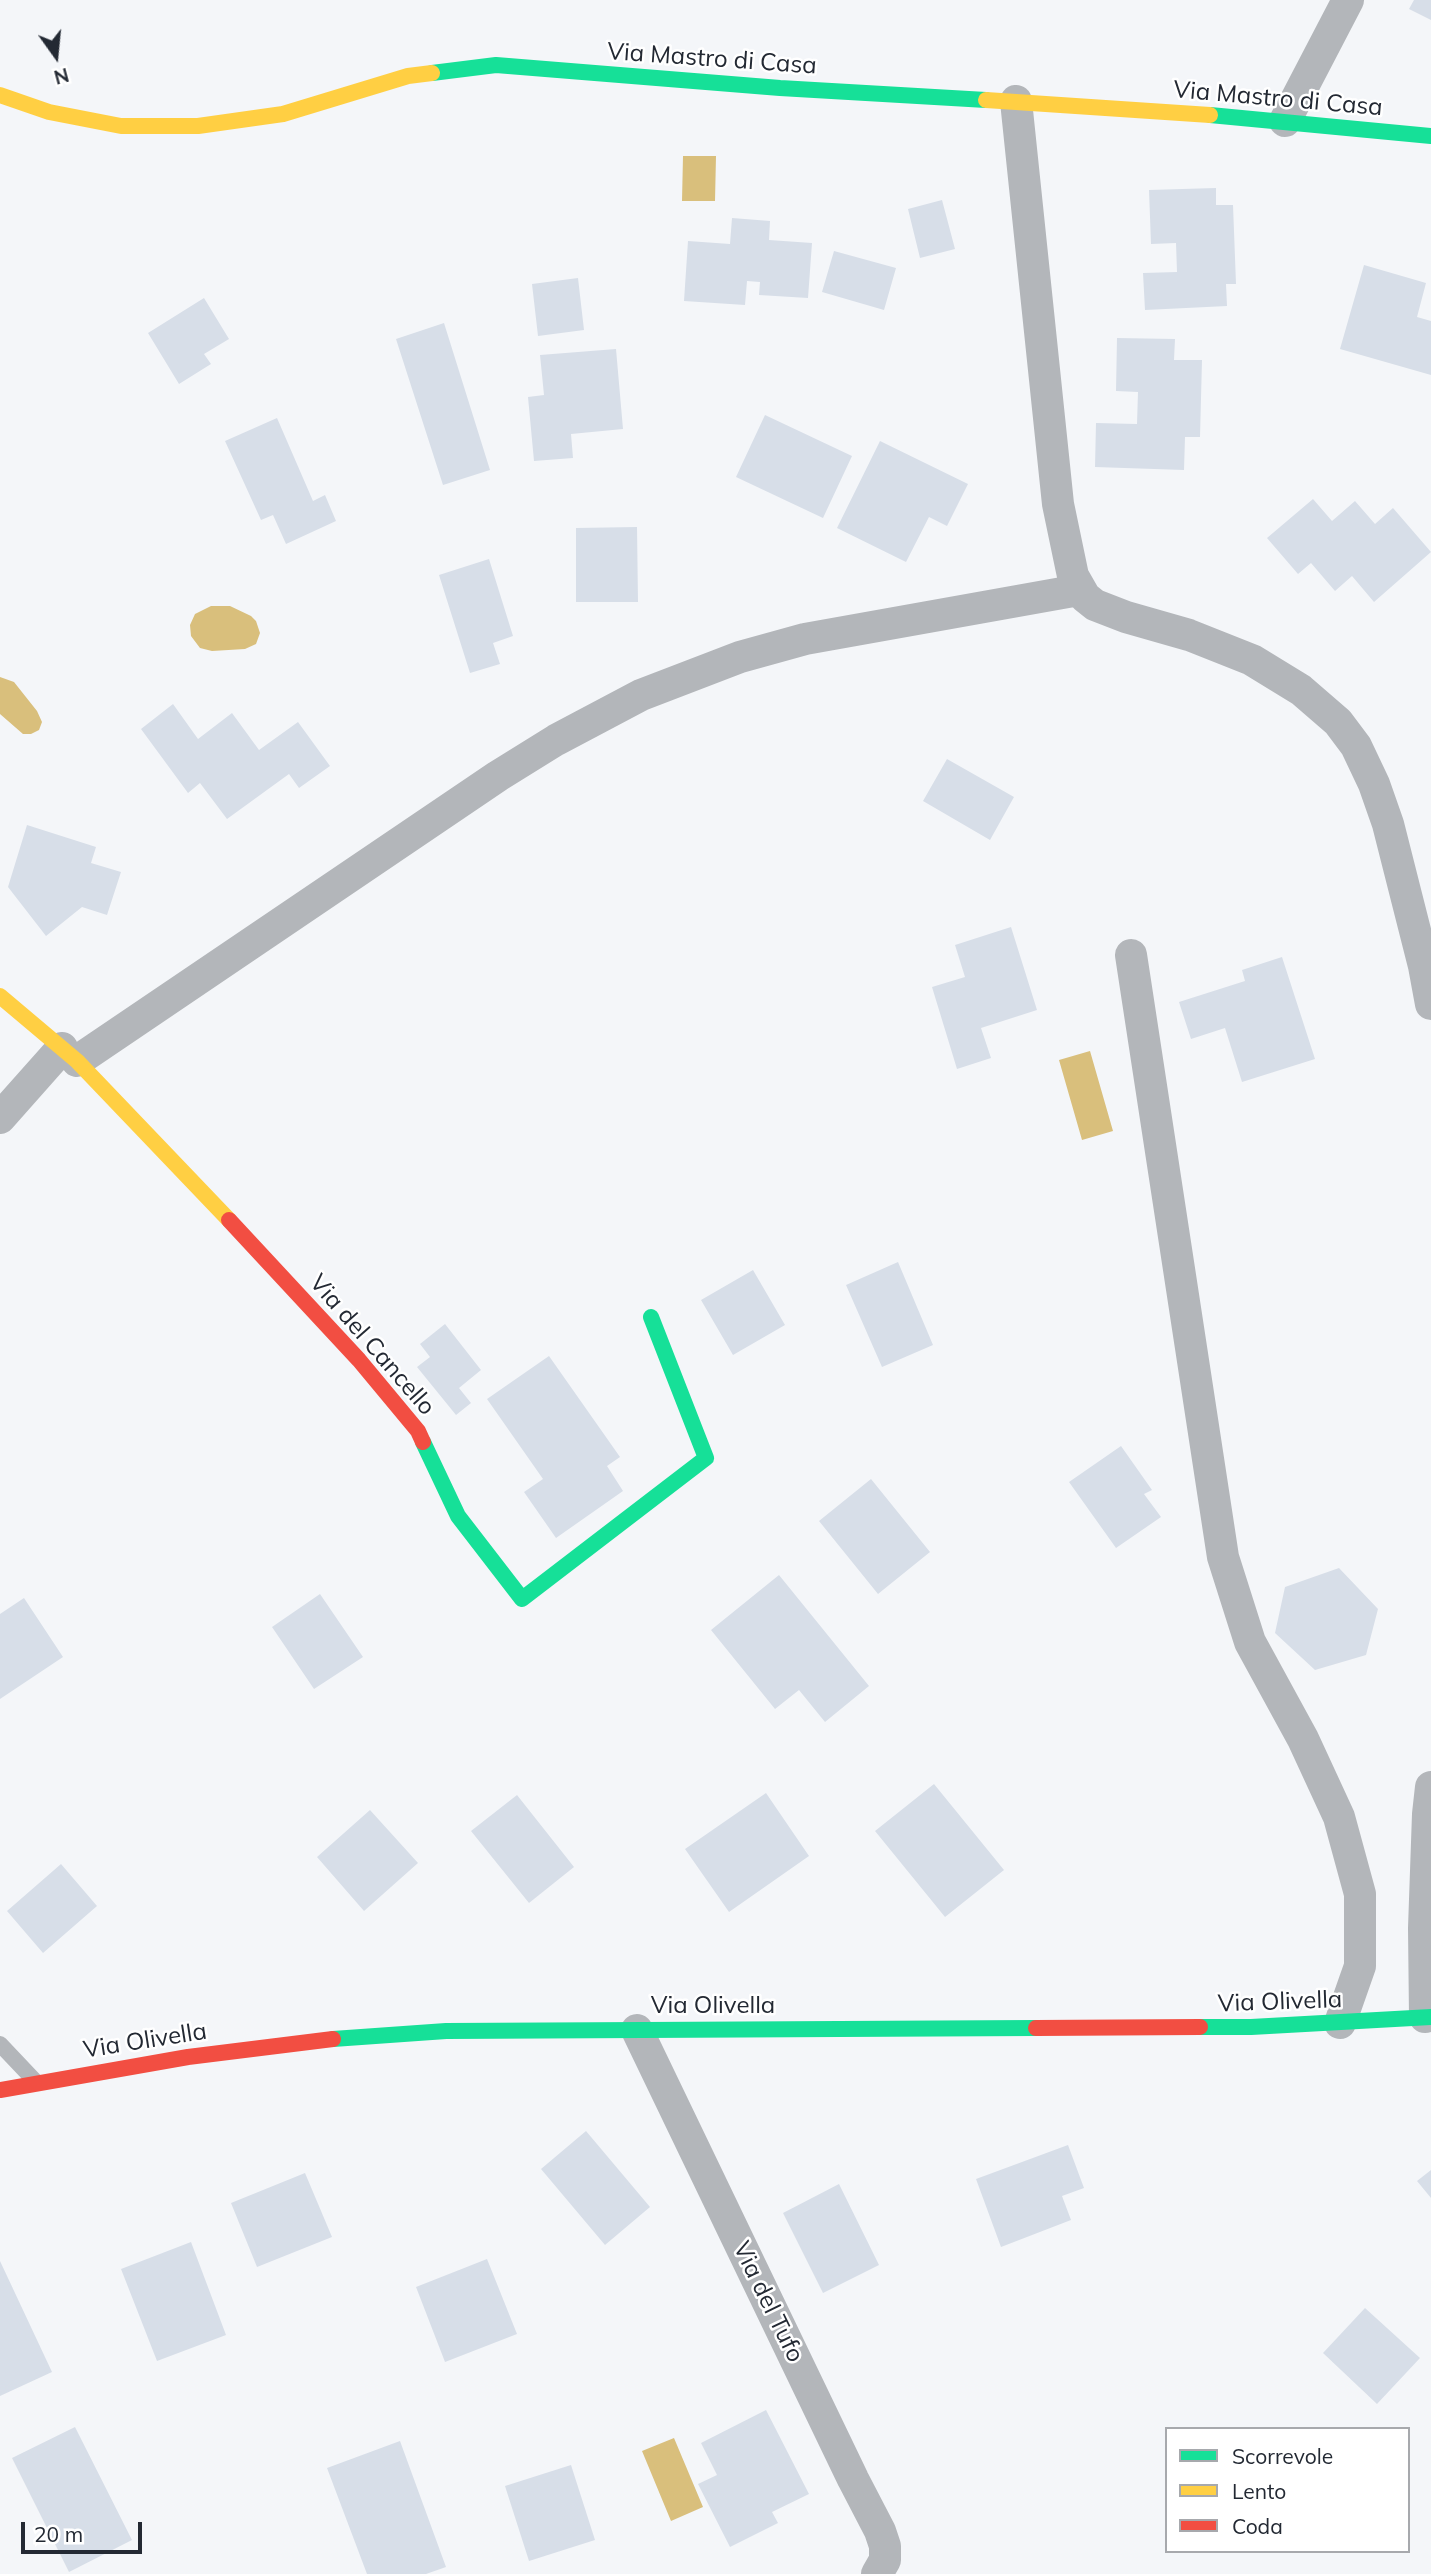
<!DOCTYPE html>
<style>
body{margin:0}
#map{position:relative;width:1431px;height:2574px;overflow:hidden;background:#f4f6f9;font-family:Mulish,sans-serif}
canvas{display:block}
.legend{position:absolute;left:1165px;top:2427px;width:245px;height:126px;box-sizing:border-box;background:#fff;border:2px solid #a7a9ad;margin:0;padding:9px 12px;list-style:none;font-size:21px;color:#232933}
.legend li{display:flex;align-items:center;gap:14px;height:35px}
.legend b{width:35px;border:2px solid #a7a9ad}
.north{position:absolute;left:21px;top:21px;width:70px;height:70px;-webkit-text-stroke:5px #fff;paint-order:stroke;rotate:165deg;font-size:19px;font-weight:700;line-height:28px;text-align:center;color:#232933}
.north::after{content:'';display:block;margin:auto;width:24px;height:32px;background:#232933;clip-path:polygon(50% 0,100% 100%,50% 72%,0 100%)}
.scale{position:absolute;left:21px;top:2522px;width:121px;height:32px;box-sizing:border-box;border:4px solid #232933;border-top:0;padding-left:9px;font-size:21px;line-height:24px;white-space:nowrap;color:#232933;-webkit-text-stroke:5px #fff;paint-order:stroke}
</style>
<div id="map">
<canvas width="1431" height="2574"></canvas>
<ul class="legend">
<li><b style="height:9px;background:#16e098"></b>Scorrevole</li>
<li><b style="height:9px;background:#ffcf43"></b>Lento</li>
<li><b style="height:9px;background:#f24e42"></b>Coda</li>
</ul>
<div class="north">N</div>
<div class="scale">20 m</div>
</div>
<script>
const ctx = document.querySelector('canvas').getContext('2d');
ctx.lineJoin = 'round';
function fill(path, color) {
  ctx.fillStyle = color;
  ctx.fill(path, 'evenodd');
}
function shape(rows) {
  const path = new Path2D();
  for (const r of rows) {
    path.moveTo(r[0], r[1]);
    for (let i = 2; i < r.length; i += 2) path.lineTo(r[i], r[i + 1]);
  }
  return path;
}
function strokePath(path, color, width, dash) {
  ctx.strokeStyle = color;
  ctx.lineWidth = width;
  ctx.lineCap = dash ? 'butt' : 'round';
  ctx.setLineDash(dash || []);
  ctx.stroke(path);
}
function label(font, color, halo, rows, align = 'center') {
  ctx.font = font + ' Mulish,sans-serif';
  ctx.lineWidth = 5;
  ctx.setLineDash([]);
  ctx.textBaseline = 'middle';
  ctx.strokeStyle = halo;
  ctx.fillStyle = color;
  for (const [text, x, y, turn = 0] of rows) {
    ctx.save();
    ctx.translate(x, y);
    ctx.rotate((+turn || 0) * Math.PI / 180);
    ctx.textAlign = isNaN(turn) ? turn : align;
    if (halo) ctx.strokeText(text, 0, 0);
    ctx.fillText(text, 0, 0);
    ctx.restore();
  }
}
const water = shape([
 [683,156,716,156,715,201,682,201],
 [211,606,230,606,251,616,256,621,260,633,256,644,245,649,212,651,200,648,191,636,190,625,195,614],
 [0,677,14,682,37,711,42,722,39,730,31,734,23,734,0,714],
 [1090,1051,1113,1131,1082,1140,1059,1060],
 [674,2438,703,2507,671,2521,642,2451]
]);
const building = shape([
 [1414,0,1431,0,1431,20,1409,9],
 [1216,188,1216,205,1233,205,1236,284,1226,284,1227,306,1145,310,1143,273,1177,272,1176,243,1151,244,1149,190],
 [942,200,955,249,920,258,908,209],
 [732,218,770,221,769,240,812,243,808,298,759,295,760,282,747,281,745,305,684,301,688,241,730,244],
 [834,251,896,268,884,310,822,292],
 [1364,265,1426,283,1417,317,1431,321,1431,375,1340,349],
 [578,278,584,330,538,336,532,284],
 [204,298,229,339,204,354,211,364,179,384,148,333],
 [444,323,490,470,443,485,396,339],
 [1117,338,1175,339,1174,360,1202,360,1200,437,1185,437,1184,470,1095,467,1096,423,1137,424,1138,392,1116,391],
 [616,349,623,429,571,434,573,458,534,461,528,397,544,395,540,355],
 [765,415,852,456,823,518,736,477],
 [277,418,313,501,325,495,336,521,286,544,273,515,261,520,225,441],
 [880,441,968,484,947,526,929,517,906,562,837,528],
 [1313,499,1332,521,1355,501,1375,524,1393,508,1431,552,1374,602,1352,576,1335,591,1311,563,1298,574,1267,538],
 [637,527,638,602,576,602,576,528],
 [489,559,513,636,493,643,500,664,470,673,439,575],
 [173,704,198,739,232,713,259,750,298,722,330,766,299,788,289,774,227,819,200,783,188,793,141,729],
 [947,759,1014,797,990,840,923,801],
 [27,825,96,847,91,863,121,872,107,915,82,907,46,936,8,887],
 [1011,927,1037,1010,981,1028,991,1058,957,1069,932,987,965,977,955,945],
 [1282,957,1315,1059,1242,1082,1225,1028,1191,1039,1179,1002,1245,981,1242,970],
 [898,1262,933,1345,882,1367,846,1285],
 [753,1270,785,1325,733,1355,701,1300],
 [445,1324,481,1370,459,1388,471,1403,456,1415,417,1367,430,1357,420,1344],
 [549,1356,620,1457,607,1466,623,1491,556,1538,524,1492,543,1479,487,1399],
 [1121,1446,1152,1490,1144,1494,1161,1517,1116,1548,1069,1482],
 [871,1479,930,1552,878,1594,819,1521],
 [1339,1568,1378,1609,1366,1655,1315,1670,1275,1633,1285,1587],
 [779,1575,869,1686,825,1722,799,1690,775,1709,711,1630],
 [320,1594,363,1657,314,1689,272,1627],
 [24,1598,63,1657,0,1699,0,1614],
 [934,1784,1004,1870,945,1917,875,1831],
 [766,1793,809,1856,729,1912,685,1849],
 [517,1795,574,1867,529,1903,471,1831],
 [370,1810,418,1863,364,1911,317,1857],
 [61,1864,97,1906,43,1953,7,1911],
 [586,2131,650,2207,605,2245,541,2169],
 [1068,2145,1084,2188,1062,2196,1071,2220,1001,2247,976,2179],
 [1431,2170,1431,2198,1417,2181],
 [305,2173,332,2237,257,2267,231,2203],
 [839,2184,879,2265,823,2293,783,2213],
 [191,2242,226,2335,157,2361,121,2269],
 [487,2259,517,2334,445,2362,416,2287],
 [0,2261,52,2372,0,2396],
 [1365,2308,1420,2358,1377,2404,1323,2353],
 [766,2410,809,2494,772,2512,778,2523,730,2547,698,2484,717,2475,701,2443],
 [75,2427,132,2540,69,2572,12,2458],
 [400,2441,446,2567,426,2574,367,2574,327,2468],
 [571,2465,595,2540,529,2561,505,2486]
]);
const lane = shape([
 [0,2044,35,2081]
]);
const street = shape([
 [1016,101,1058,504,1073,576,1085,597,1095,605,1126,617,1189,635,1252,660,1301,690,1338,722,1356,746,1374,784,1388,824,1424,966,1431,1004],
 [1285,121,1348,0],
 [1131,955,1223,1557,1250,1642,1303,1739,1339,1817,1360,1894,1360,1966,1340,2023],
 [77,1061,498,776,556,740,641,695,740,657,805,639,1079,590],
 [0,1118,62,1048],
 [1425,2017,1424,1928,1428,1814,1431,1787],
 [637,2030,853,2479,880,2531,885,2546,885,2560,877,2574]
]);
const fast = shape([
 [432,73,496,65,780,88,986,100],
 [1210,115,1431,136],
 [423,1442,458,1516,522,1599,706,1458,651,1317],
 [1200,2027,1251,2027,1431,2017],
 [333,2039,446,2031,1036,2028]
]);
const slow = shape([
 [0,95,49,112,121,126,198,126,283,114,408,76,432,73],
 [986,100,1210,115],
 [0,996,77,1061,229,1220]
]);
const jam = shape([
 [229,1220,359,1360,418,1431,423,1442],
 [1036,2028,1200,2027],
 [0,2090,188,2057,333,2039]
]);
const streetNames = [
 ["Via Mastro di Casa",712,59,4],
 ["Via Mastro di Casa",1278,99,5],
 ["Via del Cancello",372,1345,49],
 ["Via Olivella",1280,2002,-2],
 ["Via Olivella",713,2006],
 ["Via Olivella",145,2041,-9],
 ["Via del Tufo",768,2302,64]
];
fill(water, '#d9bf7c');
fill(building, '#d7dee8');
strokePath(lane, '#b3b6ba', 16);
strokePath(street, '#b3b6ba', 32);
strokePath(fast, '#16e098', 16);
strokePath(slow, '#ffcf43', 16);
strokePath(jam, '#f24e42', 16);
label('24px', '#232933', '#fff', streetNames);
</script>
